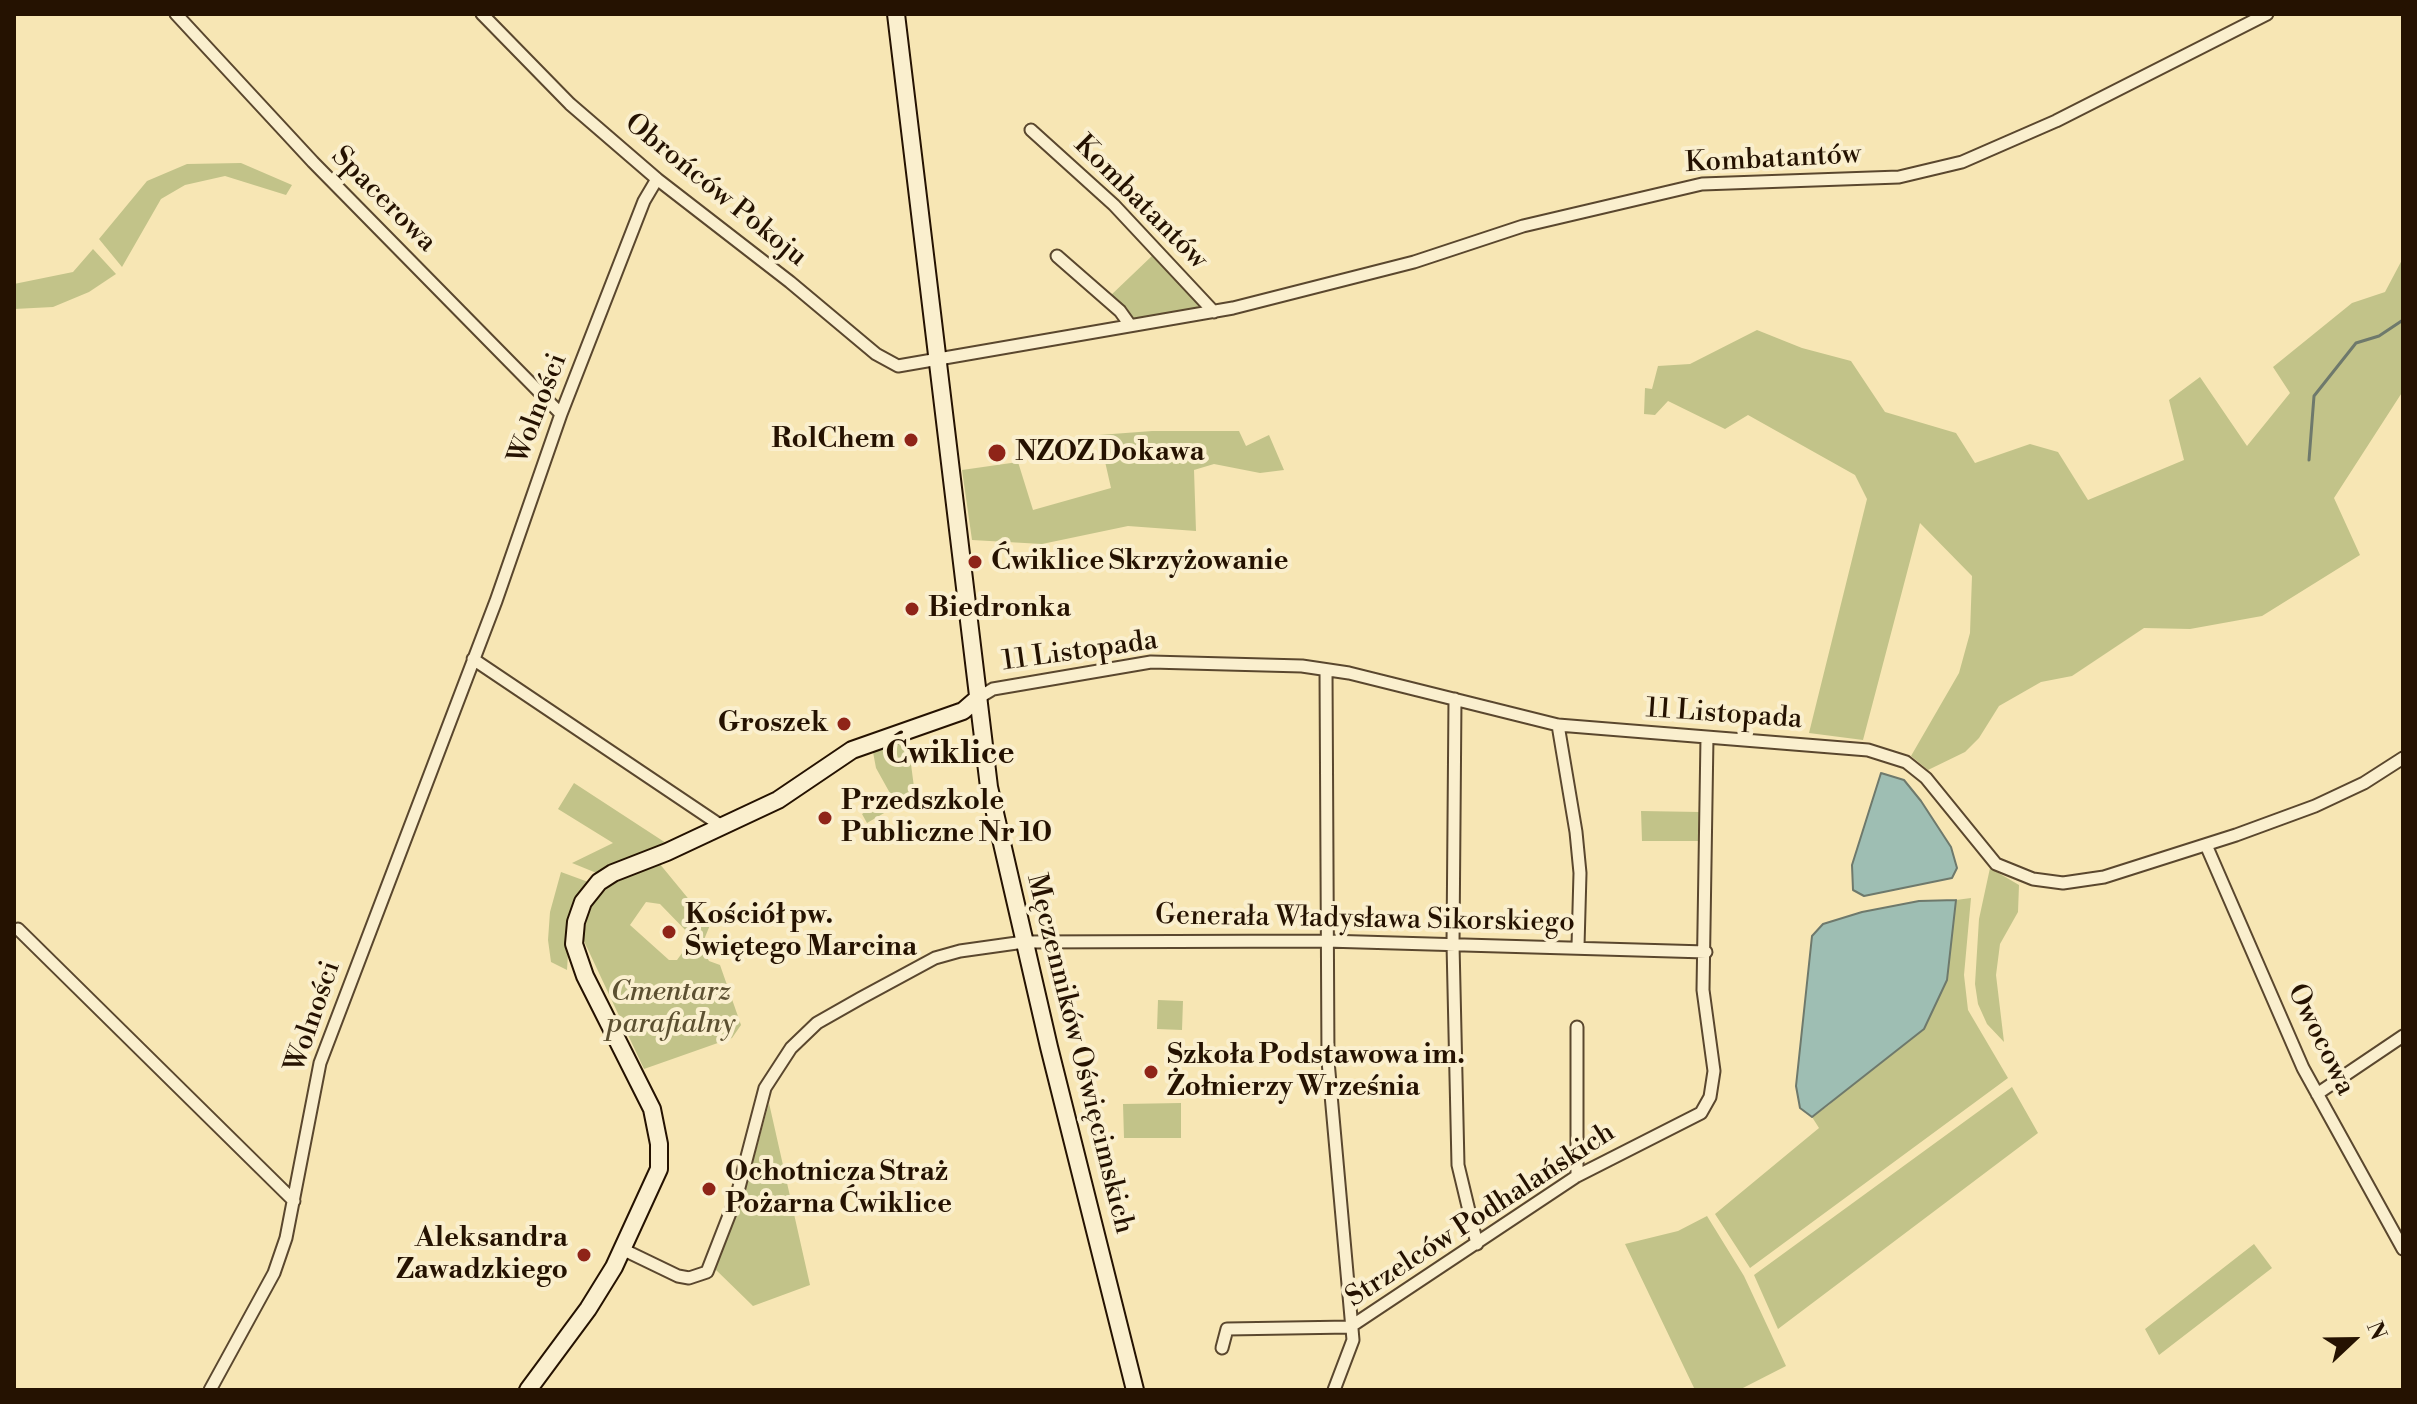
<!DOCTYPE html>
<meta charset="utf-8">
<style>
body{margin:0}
#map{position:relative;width:2417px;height:1404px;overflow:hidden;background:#f7e6b4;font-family:"Libre Bodoni",serif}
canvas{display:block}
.frame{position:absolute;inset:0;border:16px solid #251201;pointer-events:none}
.north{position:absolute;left:2313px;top:1300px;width:80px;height:80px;-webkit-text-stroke:6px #faefce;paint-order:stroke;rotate:68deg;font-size:22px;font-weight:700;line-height:32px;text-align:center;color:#251201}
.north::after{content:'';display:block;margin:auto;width:28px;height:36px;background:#251201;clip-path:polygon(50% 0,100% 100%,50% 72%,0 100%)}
</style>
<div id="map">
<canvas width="2417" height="1404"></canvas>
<div class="frame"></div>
<div class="north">N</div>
</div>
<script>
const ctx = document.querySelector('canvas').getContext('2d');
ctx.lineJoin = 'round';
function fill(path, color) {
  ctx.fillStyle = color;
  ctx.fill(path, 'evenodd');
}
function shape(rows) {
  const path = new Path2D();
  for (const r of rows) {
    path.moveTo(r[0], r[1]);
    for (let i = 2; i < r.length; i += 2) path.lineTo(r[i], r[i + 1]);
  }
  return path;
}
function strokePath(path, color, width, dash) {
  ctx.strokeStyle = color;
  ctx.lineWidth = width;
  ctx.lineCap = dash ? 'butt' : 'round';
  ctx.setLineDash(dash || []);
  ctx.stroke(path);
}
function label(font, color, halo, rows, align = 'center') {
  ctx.font = font + ' "Libre Bodoni",serif';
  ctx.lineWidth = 8;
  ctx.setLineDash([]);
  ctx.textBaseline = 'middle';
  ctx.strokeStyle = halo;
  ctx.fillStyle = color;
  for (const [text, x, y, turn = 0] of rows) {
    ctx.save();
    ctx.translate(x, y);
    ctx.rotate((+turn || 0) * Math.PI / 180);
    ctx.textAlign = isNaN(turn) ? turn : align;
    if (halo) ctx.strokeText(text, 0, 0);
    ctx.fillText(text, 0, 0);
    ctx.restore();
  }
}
const green = shape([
 [241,163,292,185,286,195,225,176,185,185,161,199,122,267,99,239,147,181,187,164],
 [93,249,116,274,89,292,53,307,14,309,14,284,73,272],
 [1154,254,1204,308,1132,321,1109,297],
 [2403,258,2403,391,2334,498,2360,555,2262,616,2190,629,2144,628,2072,676,2041,682,1999,706,1979,738,1965,752,1928,770,1911,756,1959,673,1970,633,1972,576,1920,523,1863,740,1809,733,1867,499,1855,475,1748,415,1725,429,1668,401,1655,415,1644,414,1645,388,1652,389,1658,366,1690,364,1757,330,1802,348,1851,361,1885,412,1956,433,1975,463,2030,444,2058,452,2088,500,2184,460,2169,400,2200,377,2247,446,2290,393,2273,367,2352,303,2385,292],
 [1152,431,1239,431,1246,446,1269,435,1284,470,1260,473,1214,464,1194,470,1196,531,1128,526,1042,544,972,540,962,470,1018,462,1033,510,1111,488,1099,435],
 [908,741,915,795,867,823,862,814,891,795,876,768,873,752],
 [574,783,666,843,599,874,572,863,613,843,558,809],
 [1641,811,1700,812,1699,841,1642,841],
 [659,863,710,925,701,947,709,961,720,965,741,1025,732,1038,644,1069,583,939,590,905,612,884],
 [646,902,660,904,693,938,677,960,669,960,630,925],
 [1990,868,2019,885,2018,912,2000,944,1996,975,2004,1042,1987,1024,1978,1004,1975,984,1979,919],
 [561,872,591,883,570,922,567,970,551,962,548,940,550,912],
 [1971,898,1964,975,1968,1010,2008,1078,1750,1268,1715,1214,1819,1128,1812,1117,1829,1105,1947,980,1956,900],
 [1158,1000,1183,1001,1182,1030,1157,1029],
 [2012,1087,2038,1133,1778,1329,1754,1275],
 [769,1103,810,1285,753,1306,714,1268,743,1198],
 [1181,1103,1181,1138,1124,1138,1123,1104],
 [1707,1216,1744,1276,1786,1366,1739,1390,1695,1390,1625,1244,1678,1231],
 [2254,1244,2272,1268,2159,1355,2145,1329]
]);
const water = shape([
 [1881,773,1904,780,1921,801,1951,847,1957,868,1952,878,1864,896,1853,890,1852,865,1881,773],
 [1956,900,1947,980,1924,1029,1812,1117,1800,1108,1796,1086,1812,936,1823,924,1862,912,1919,901,1956,900]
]);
const stream = shape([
 [2309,460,2314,396,2356,343,2379,336,2403,320]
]);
const street = shape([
 [176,14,313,162,561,414],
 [482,14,570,104,657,179,790,282,876,354,898,366,1233,308,1414,262,1523,226,1702,184,1899,177,1962,162,2056,121,2267,14],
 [1031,130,1114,205,1214,312],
 [1057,256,1120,311,1130,325],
 [473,659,723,827],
 [1326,670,1328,1061,1353,1340,1334,1390],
 [978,698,993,689,1151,662,1302,666,1349,673,1558,725,1868,750,1906,762,1926,778,1996,864,2033,879,2063,883,2104,877,2236,835,2315,806,2364,783,2403,758],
 [1455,699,1453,944,1458,1165,1477,1244],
 [1558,725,1576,832,1580,873,1578,946],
 [2206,845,2303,1068,2403,1249],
 [18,929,294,1201],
 [2317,1094,2403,1036],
 [1577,1176,1577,1027],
 [622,1249,678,1276,689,1278,707,1272,737,1195,765,1088,791,1048,817,1023,861,998,935,958,960,951,1024,942,1326,941,1706,952],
 [1222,1348,1227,1329,1350,1327,1577,1176,1701,1113,1710,1097,1714,1071,1703,990,1707,737],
 [210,1390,274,1273,286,1238,320,1063,496,601,561,414,644,201,657,179]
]);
const secondary = shape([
 [896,14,989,787,1049,1047,1135,1390],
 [528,1390,588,1309,614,1267,659,1169,659,1144,652,1109,585,976,574,944,576,922,583,902,599,882,613,873,667,852,778,800,852,750,963,711,978,698]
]);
const markers = [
 [911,440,8,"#8f2418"],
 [997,453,10,"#8f2418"],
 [975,562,8,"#8f2418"],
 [912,609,8,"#8f2418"],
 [844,724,8,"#8f2418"],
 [825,818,8,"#8f2418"],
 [669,932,8,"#8f2418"],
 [1151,1072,8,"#8f2418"],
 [709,1189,8,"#8f2418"],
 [584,1255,8,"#8f2418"]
];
const streetNames = [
 ["Kombatantów",1773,160,-3],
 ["Obrońców Pokoju",715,191,39],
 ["Spacerowa",383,200,45],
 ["Kombatantów",1140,203,45],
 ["Wolności",539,409,-69],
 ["11 Listopada",1080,652,-8],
 ["11 Listopada",1724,715,4],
 ["Generała Władysława Sikorskiego",1365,920,1],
 ["Wolności",314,1017,-71],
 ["Owocowa",2320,1040,64],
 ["Męczenników Oświęcimskich",1079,1054,76],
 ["Strzelców Podhalańskich",1481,1216,-33]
];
const poiNames = [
 ["RolChem",895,440,"right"],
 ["NZOZ Dokawa",1015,453],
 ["Ćwiklice Skrzyżowanie",991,562],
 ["Biedronka",928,609],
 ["Groszek",828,724,"right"],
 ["Przedszkole",841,802],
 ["Publiczne Nr 10",841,834],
 ["Kościół pw.",685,916],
 ["Świętego Marcina",685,948],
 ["Szkoła Podstawowa im.",1167,1056],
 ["Żołnierzy Września",1167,1088],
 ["Ochotnicza Straż",725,1173],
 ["Pożarna Ćwiklice",725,1205],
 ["Aleksandra",568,1239,"right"],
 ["Zawadzkiego",568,1271,"right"]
];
const parkNames = [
 ["Cmentarz",671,993],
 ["parafialny",671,1025]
];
const quarterNames = [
 ["Ćwiklice",950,755]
];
fill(green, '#c2c389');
fill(water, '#9ebeb3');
strokePath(water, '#6e796c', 2);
strokePath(stream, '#6e796c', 3);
strokePath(street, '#5a472e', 15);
strokePath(secondary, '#251201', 20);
strokePath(street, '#faefce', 11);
strokePath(secondary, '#faefce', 16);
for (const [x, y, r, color] of markers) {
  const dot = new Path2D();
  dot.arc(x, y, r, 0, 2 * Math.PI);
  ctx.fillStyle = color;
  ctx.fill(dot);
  strokePath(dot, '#faefce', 3);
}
label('28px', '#251201', '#faefce', streetNames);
label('bold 28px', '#251201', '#faefce', poiNames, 'left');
label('italic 28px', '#5c5031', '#faefce', parkNames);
label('bold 32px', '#251201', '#faefce', quarterNames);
</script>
